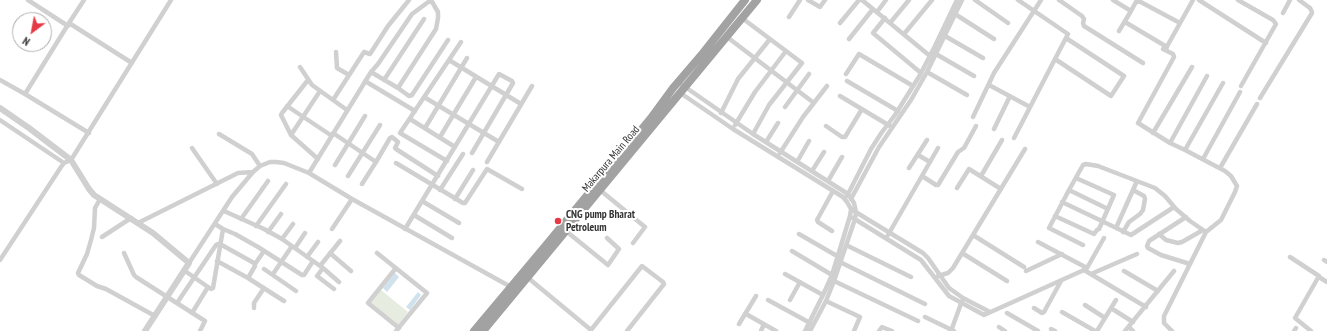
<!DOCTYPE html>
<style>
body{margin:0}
#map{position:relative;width:1327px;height:331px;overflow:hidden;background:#fff;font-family:"PT Sans Narrow",sans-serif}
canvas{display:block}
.north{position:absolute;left:12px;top:12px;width:40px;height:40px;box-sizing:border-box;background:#fff;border:1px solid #adadad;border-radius:50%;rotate:212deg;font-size:11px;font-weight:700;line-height:16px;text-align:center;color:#333}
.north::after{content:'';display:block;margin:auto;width:14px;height:18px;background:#e63946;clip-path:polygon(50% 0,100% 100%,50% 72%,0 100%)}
</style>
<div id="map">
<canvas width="1327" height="331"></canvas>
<div class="north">N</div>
</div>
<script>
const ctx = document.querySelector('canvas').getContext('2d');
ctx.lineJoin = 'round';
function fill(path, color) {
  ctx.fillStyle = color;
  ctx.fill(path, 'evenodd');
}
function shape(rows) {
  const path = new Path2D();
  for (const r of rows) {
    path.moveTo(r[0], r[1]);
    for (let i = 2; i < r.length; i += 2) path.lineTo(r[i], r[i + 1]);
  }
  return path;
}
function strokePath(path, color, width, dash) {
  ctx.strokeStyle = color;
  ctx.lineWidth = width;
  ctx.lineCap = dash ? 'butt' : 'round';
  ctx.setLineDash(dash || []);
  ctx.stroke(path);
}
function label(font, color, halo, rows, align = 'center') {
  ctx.font = font + ' "PT Sans Narrow",sans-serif';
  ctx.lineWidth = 4;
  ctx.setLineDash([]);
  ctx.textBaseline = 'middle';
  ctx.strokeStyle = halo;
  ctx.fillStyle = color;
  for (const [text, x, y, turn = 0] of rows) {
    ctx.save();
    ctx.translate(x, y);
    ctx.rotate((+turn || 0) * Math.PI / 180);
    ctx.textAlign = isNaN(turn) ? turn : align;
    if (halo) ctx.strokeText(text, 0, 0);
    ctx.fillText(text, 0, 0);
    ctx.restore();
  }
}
const green = shape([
 [381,290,408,312,398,325,371,303]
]);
const water = shape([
 [395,273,399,277,387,292,383,288],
 [418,292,421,295,410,310,406,307]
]);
const minor = shape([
 [28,0,68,26],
 [808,0,820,7,825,0],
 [862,0,930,56],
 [975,0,1008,23],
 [1059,0,1082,16,1084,19,1083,23,1084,26,1143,63],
 [1113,0,1131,11,1119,31],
 [1137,0,1180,23],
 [1199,0,1266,43],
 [1238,0,1273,20,1276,24,1241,86],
 [1131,11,1137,0],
 [877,12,886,0],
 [1283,13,1290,0],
 [955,14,994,39],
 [789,17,800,0],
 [742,18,802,63,769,105,753,134],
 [885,18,873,33,921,73],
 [1125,22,1167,47],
 [69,23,84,0],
 [840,23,859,0],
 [890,23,909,0],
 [904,34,932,0],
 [945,36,983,58],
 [727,37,814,103],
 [849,39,873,9],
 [1163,49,1173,54,1174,57,1138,123,1170,143,1185,150,1225,171,1231,176,1237,186,1235,192,1221,220,1206,232,1164,316,1164,323,1172,331],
 [1165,50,1193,0],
 [336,52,337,68,349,75],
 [936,54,974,76],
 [1055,59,1111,96,1124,76,1066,38],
 [449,60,521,104],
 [300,67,312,85,347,110],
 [371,72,398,88,436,29,438,18,438,12,431,0],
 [927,72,967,95],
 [846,74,859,54,913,86],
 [0,80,25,94],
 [308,80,282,113,281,115,291,135,318,159],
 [384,80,424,19],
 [365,81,415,111],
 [847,81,898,111],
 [678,82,753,134,848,194,854,203,856,212,855,219,834,281,826,301,810,331],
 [989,85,1030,107],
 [398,88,409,96,412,95,448,40],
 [679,92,733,129,843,197,847,202,851,209,850,216,832,275,823,295,805,331],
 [840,96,890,126],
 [424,97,499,142],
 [1260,98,1312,13,1312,12,1310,8,1299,0],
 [333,100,364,52,370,54,388,26,409,0],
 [287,106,332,136],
 [785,107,809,74],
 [721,113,738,79,770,39],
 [973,117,994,73,1041,0],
 [410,119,455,147],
 [0,120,64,163],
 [735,125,755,92,786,51],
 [826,126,842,137,845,137,862,109],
 [425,128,467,58],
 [994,129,1010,96],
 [89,133,25,94,69,23,132,63],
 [333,133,376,162,362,184],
 [1153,133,1192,67],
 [219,134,252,154,260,166],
 [291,135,320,91],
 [440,137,476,77],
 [1014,138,1068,34,1018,0],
 [766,142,778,123],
 [1170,143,1207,76],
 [192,148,217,184],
 [1185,150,1223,83],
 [780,153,803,117,827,86],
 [918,155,930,162],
 [1203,159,1240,92],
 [447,161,400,133,461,42],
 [376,162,390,138,392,137,398,142,395,148,396,149,438,176],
 [487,162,532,86],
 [797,162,809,141],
 [396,163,463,203,465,203,487,169,522,189],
 [335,165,365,116],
 [909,168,927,140],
 [1220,168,1257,104],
 [812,171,824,152],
 [309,173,371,72,378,64,412,14,431,0],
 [348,176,380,125],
 [922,176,936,185,938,185,958,152,964,148,976,126],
 [981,176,1002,140],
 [828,181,842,157],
 [957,188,969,169,1001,189],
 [440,190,463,154],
 [600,190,645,227,633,243],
 [1069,190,1108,209],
 [847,196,871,149,882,132,895,115,920,75,935,46,957,0],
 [100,199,95,208,94,228,91,240,87,254,78,273,79,275,97,286,106,289,155,316],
 [455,199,473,170],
 [851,199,879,147,911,100,927,72,962,0],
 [422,201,459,223],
 [1062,202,1131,235,1174,207],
 [224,211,264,229,282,239,323,268,339,282],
 [854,211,923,253,928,258,949,288,963,298,990,312],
 [414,215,452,238],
 [1055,216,1094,234,1097,230,1099,229,1114,195,1076,178],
 [1186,217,1149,241,1147,246,1148,248,1161,255,1190,264],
 [853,218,921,260,949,296,984,315,1084,270,1087,268,1038,242],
 [241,219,268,181],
 [138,223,238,173,253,172],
 [256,226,286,184],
 [1116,228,1137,181],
 [223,229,235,234,258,247,302,275,304,275,313,261],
 [332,229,352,199],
 [405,229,499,74,512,81,513,83,472,153],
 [566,231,608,265,619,249,607,238],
 [832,231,818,222,817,220,833,191],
 [268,232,281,214],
 [1123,232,1129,222,1140,214,1143,210,1145,199,1144,196,1133,190],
 [799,234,837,256],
 [1159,234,1166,240,1178,243,1182,242,1203,230],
 [888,235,938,148],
 [973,235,1024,267],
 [102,237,131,218],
 [282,239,293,224],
 [846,245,911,277],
 [1083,245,1049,228,1069,190,1083,165,1086,164,1098,166,1155,188,1165,196,1176,209,1190,221,1206,232],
 [295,248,305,233],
 [792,251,832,275],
 [124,253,134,275,136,277,205,321,200,331],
 [330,253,351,271],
 [377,253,427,293,396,331],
 [962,253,1007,281],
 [307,257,318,242],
 [1290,257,1319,276,1295,318,1311,331],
 [0,260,61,167,64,163,71,160,171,0],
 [1324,260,1327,262],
 [217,261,248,278,284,301],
 [840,262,925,304],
 [189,263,232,197,253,172,260,166,270,162,276,162,284,163,309,173,352,199,511,287],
 [255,264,264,251],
 [320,266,340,241],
 [323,268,317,276,334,289],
 [396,268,368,303,399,328],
 [1087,268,1104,238],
 [264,269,296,291],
 [1084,270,1146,307],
 [185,271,208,287,211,289,213,288,223,229,215,224],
 [1026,271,1062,254],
 [1124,271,1158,291],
 [273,274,292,246],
 [785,274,823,295],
 [1091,274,1137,254],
 [938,276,948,273,953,268,1025,149],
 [527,277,591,330,642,266,663,282,664,284,627,331],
 [1319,277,1327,282],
 [834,281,918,321],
 [768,300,812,324],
 [790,300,800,282],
 [826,301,860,317,854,331],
 [177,303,216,245,218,244,220,244,254,263,255,266,248,278],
 [1085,305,1105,318],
 [254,308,254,303,264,288],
 [1034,308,1042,313,1044,312,1061,281],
 [1114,310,1133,322],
 [1062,312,1095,331],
 [192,313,208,287],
 [1007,313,1038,331],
 [746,314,776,331],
 [925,317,954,331],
 [739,324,756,296],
 [999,327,1005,331],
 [1129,327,1133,331],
 [1051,329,1055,331],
 [761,331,764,324],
 [879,331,882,327,892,331],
 [951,331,962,301],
 [1097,331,1116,300],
 [1125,331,1174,271],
 [1294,331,1296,328]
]);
const tertiary = shape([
 [0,108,29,128,71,160,89,189,94,195,153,233,189,263,145,331]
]);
const trunk = shape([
 [474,331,547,244,651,118,673,88,703,53,745,0],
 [483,331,757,0]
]);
const markers = [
 [558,221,4,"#e63946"]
];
const streetNames = [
 ["Makarpura Main Road",611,159,-50]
];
const poiNames = [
 ["CNG pump Bharat",566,215],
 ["Petroleum",566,228]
];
fill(green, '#e6ecdf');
fill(water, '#cfe2ee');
strokePath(minor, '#d0d0d0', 4.5);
strokePath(tertiary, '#d0d0d0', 6);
strokePath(trunk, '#a2a2a2', 8);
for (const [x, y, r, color] of markers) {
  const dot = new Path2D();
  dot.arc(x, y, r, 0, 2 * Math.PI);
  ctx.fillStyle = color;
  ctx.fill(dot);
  strokePath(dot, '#fff', 1.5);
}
label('11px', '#333', '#fff', streetNames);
label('bold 11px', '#333', '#fff', poiNames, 'left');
</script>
